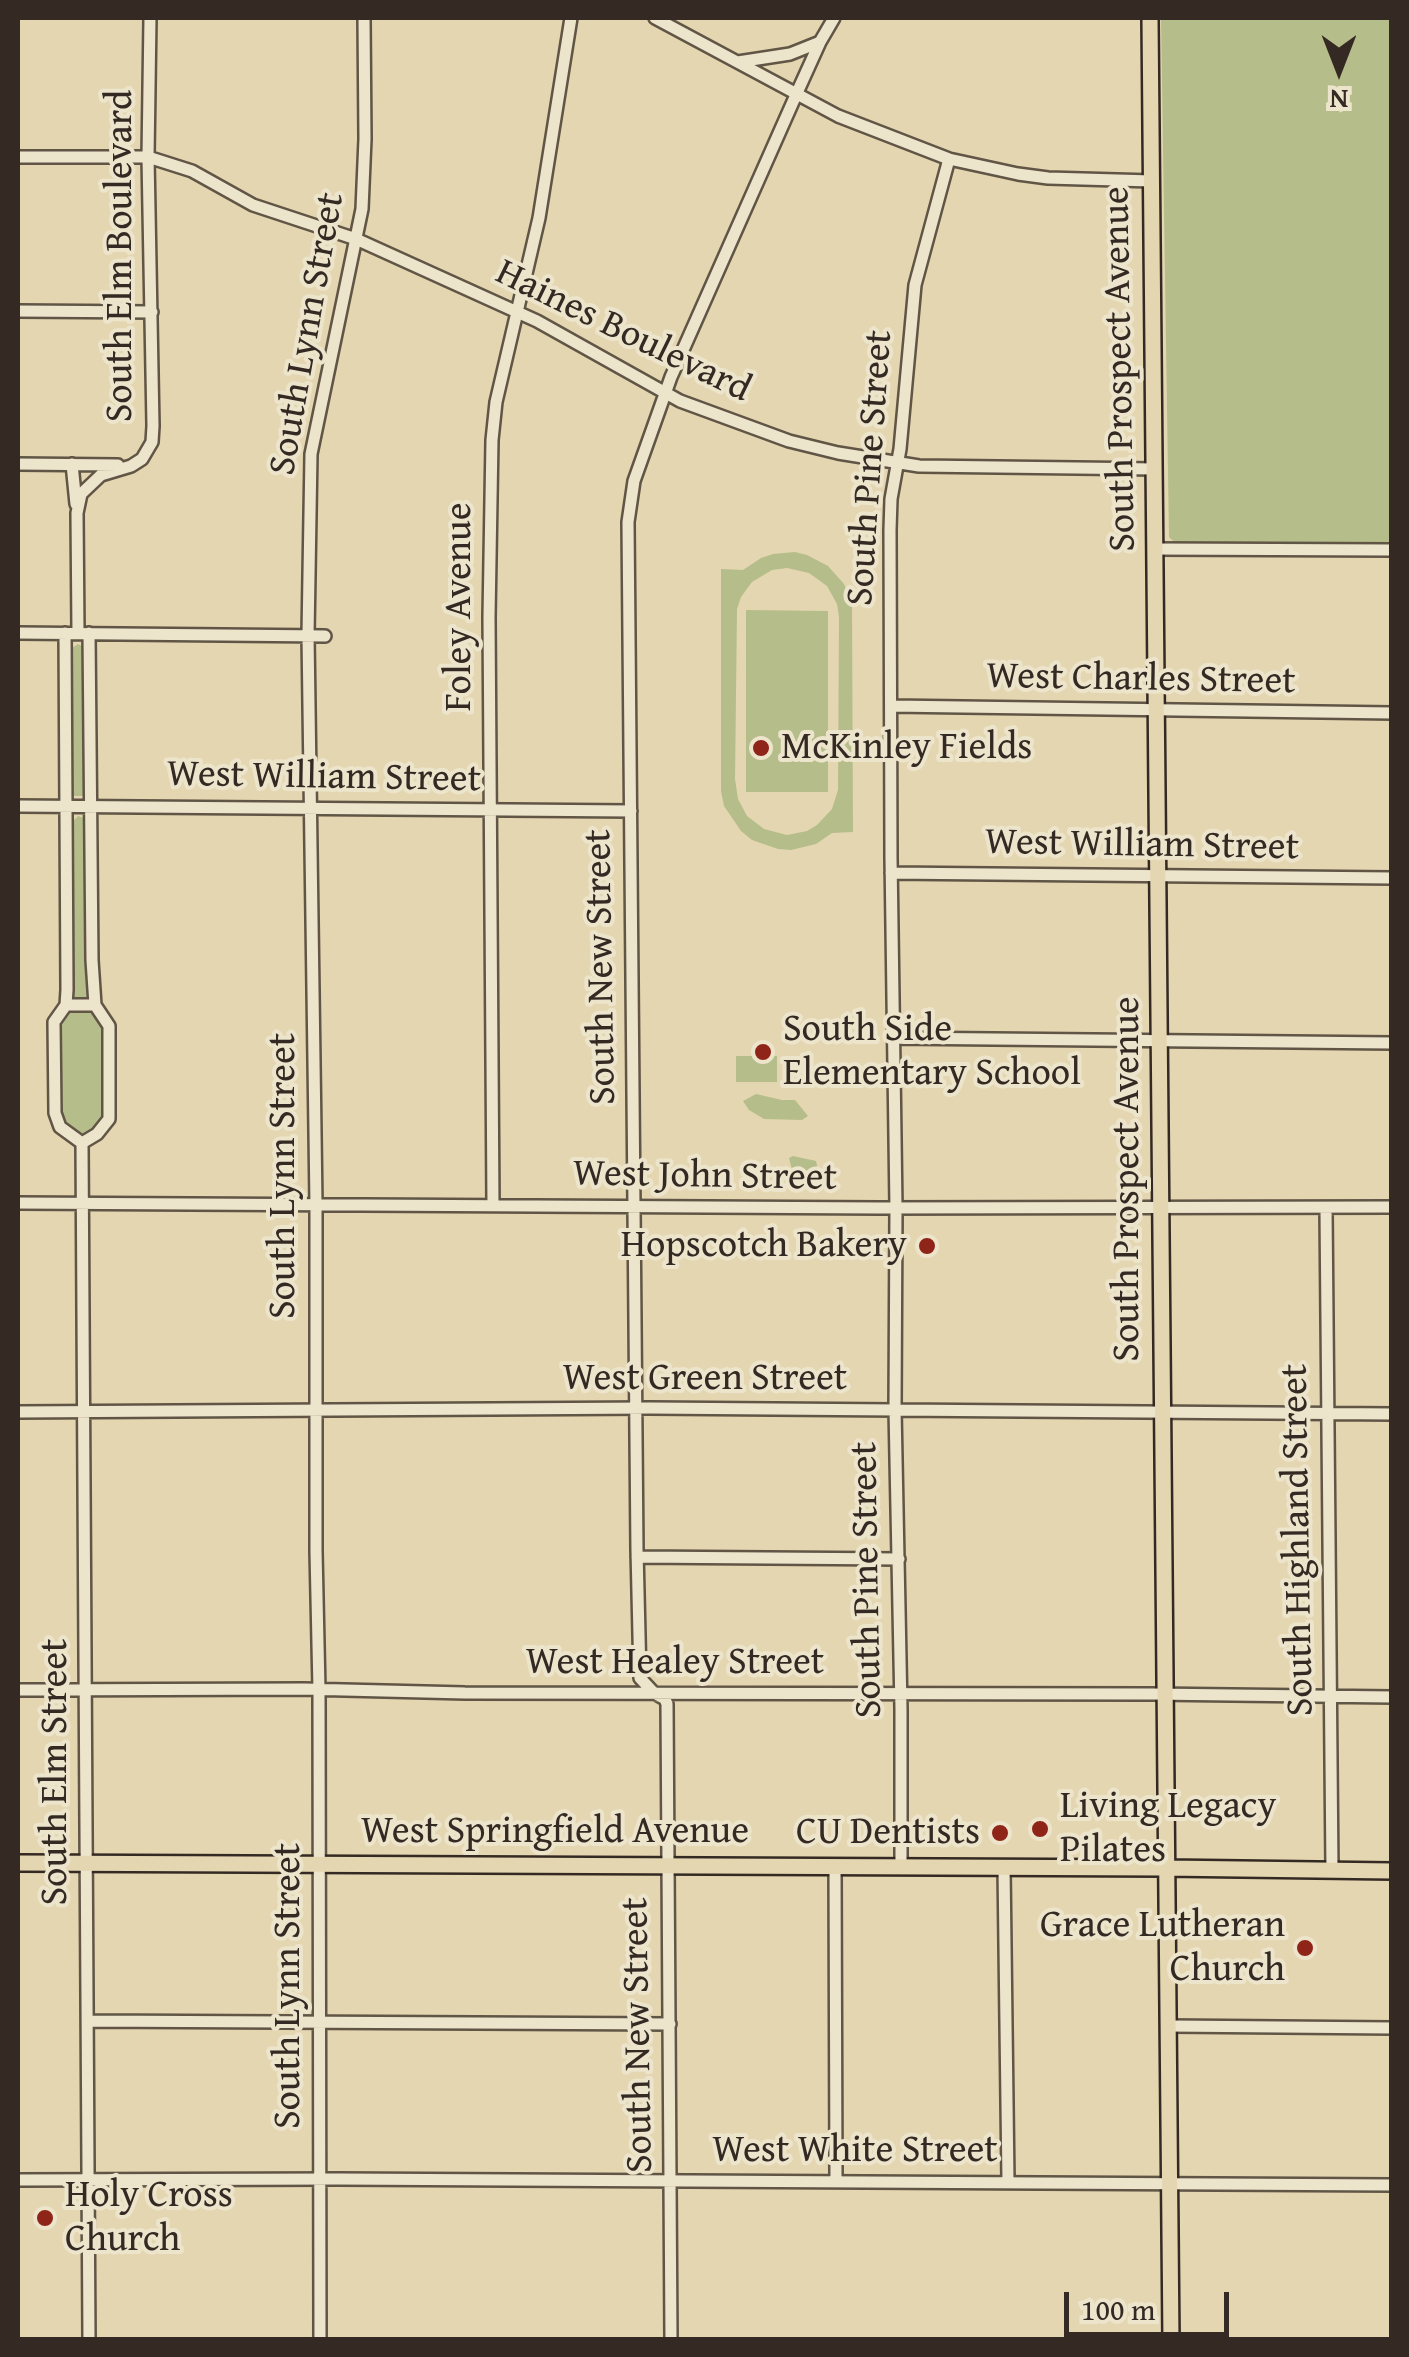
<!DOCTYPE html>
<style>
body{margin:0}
#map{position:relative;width:1409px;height:2357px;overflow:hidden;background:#e4d6b1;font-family:"Gentium Book Plus",serif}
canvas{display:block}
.frame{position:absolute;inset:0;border:20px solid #352a23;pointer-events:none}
.north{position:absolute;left:1289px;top:20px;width:100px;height:100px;-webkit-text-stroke:8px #ede4cc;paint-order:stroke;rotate:180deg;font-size:28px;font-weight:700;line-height:40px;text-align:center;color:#352a23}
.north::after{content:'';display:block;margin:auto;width:35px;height:45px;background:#352a23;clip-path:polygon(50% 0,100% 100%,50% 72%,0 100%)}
.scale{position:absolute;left:1064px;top:2292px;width:165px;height:45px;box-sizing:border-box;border:5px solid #352a23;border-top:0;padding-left:12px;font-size:30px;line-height:35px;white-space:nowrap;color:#352a23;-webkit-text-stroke:8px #ede4cc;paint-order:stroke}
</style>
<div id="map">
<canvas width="1409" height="2357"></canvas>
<div class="frame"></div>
<div class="north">N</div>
<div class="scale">100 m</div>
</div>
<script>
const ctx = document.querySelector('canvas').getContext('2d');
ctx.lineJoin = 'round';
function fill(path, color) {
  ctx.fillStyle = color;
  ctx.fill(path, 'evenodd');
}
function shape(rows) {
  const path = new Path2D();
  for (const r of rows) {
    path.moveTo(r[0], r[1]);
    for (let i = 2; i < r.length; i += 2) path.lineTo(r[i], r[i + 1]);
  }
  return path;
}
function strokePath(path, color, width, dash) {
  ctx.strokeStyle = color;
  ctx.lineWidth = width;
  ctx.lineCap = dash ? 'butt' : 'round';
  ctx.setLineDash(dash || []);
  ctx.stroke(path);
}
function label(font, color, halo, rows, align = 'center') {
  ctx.font = font + ' "Gentium Book Plus",serif';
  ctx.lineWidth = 8;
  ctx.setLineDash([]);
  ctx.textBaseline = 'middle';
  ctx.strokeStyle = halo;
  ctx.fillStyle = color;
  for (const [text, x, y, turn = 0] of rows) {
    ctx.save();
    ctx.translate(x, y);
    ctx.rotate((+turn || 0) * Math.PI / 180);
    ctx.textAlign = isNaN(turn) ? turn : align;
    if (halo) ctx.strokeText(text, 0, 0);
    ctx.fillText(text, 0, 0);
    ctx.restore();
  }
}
const green = shape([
 [1161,18,1391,18,1391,545,1180,543,1173,541,1169,537],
 [795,552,807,555,828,566,844,584,852,603,853,832,832,833,816,844,791,850,778,849,752,840,741,831,724,806,721,791,721,569,743,570,761,558,773,554],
 [787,568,809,573,827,586,837,604,839,617,838,790,832,809,817,825,807,831,787,835,764,829,747,816,738,799,735,779,737,609,741,597,752,582,772,570],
 [746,610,828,611,828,792,746,792],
 [78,644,85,648,87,791,84,796,74,796,71,791,71,654,72,648],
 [78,816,84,818,87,822,88,994,86,999,80,1001,74,999,71,994,71,823],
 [69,1009,91,1009,106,1027,106,1118,95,1131,83,1134,72,1132,63,1125,60,1118,58,1024],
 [736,1056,777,1056,777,1082,736,1082],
 [756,1094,782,1100,795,1100,808,1116,802,1120,764,1119,749,1110,743,1101],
 [793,1156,816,1161,818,1170,817,1180,807,1186,796,1183,790,1162,789,1158]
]);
const minor = shape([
 [655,18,838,116,949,159,1018,174,1048,178,1152,181],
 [738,62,790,54,820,42],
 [18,157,148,157,192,171,253,205,356,239,537,321,680,401,789,441,838,453,919,466,1155,469],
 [18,311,152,312],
 [18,464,118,465],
 [72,464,76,504],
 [1155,549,1392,550],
 [18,633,325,636],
 [65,633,67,990,66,1005,54,1022,55,1113,60,1127,82,1143,97,1134,109,1119,109,1026,95,1005,66,1005],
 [78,633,77,513,81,494,101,475,131,466,142,459,152,442,153,426,148,157,150,18],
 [89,633,92,960,95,1005],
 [891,706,1392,713],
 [18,806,631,811],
 [891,873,1392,878],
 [894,1038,1392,1043],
 [82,1143,89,2340],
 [18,1203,880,1208,1392,1207],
 [493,1205,489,617,492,440,496,402,539,218,571,18],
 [1326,1209,1332,1870],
 [18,1412,650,1408,1392,1414],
 [637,1557,899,1559],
 [18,1690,304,1689,465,1693,1152,1694,1392,1697],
 [835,1866,836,2181],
 [901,1866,901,1709,895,1409,896,1208,891,858,890,530,891,499,900,449,915,285,949,159],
 [1004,1867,1008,2182],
 [88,2021,670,2024],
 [1169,2026,1392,2028],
 [18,2180,338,2179,1392,2185],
 [320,2340,319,1690,316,1551,316,1204,308,635,311,454,362,209,365,139,364,18],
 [671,2340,667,1704,665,1699,654,1693,640,1678,637,1550,628,522,634,481,671,377,796,95,820,42,834,18]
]);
const major = shape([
 [1150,18,1171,2340],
 [18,1863,1166,1868,1392,1871]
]);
const markers = [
 [761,748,10,"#8f2418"],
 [763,1052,10,"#8f2418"],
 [927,1246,10,"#8f2418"],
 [1040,1829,10,"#8f2418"],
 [1000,1833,10,"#8f2418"],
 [1305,1948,10,"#8f2418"],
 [45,2218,10,"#8f2418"]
];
const streetNames = [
 ["South Elm Boulevard",121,256,-90],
 ["Haines Boulevard",623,332,26],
 ["South Lynn Street",308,334,-80],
 ["South Prospect Avenue",1121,369,-91],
 ["South Pine Street",871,468,-86],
 ["Foley Avenue",460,607,-90],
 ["West Charles Street",1141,680,1],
 ["West William Street",324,778,1],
 ["West William Street",1142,846,1],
 ["South New Street",602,967,-91],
 ["South Lynn Street",284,1176,-90],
 ["West John Street",705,1177,1],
 ["South Prospect Avenue",1128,1179,-90],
 ["West Green Street",705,1379],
 ["South Highland Street",1299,1540,-91],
 ["South Pine Street",868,1580,-91],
 ["West Healey Street",675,1663],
 ["South Elm Street",56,1772,-90],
 ["West Springfield Avenue",555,1832],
 ["South Lynn Street",289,1986,-90],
 ["South New Street",639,2035,-91],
 ["West White Street",855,2151]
];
const poiNames = [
 ["McKinley Fields",781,748],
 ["South Side",783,1030],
 ["Elementary School",783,1074],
 ["Hopscotch Bakery",907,1246,"right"],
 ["Living Legacy",1060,1807],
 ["Pilates",1060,1851],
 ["CU Dentists",980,1833,"right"],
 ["Grace Lutheran",1285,1926,"right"],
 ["Church",1285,1970,"right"],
 ["Holy Cross",65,2196],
 ["Church",65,2240]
];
fill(green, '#b5bd8a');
strokePath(minor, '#615546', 16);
strokePath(major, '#352a23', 20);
strokePath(minor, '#ede4cc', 11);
strokePath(major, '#e4d6b1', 15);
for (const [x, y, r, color] of markers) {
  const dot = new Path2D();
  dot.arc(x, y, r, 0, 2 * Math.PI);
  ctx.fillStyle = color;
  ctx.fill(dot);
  strokePath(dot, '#ede4cc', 4);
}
label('38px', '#352a23', '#ede4cc', streetNames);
label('38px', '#352a23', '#ede4cc', poiNames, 'left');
</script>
